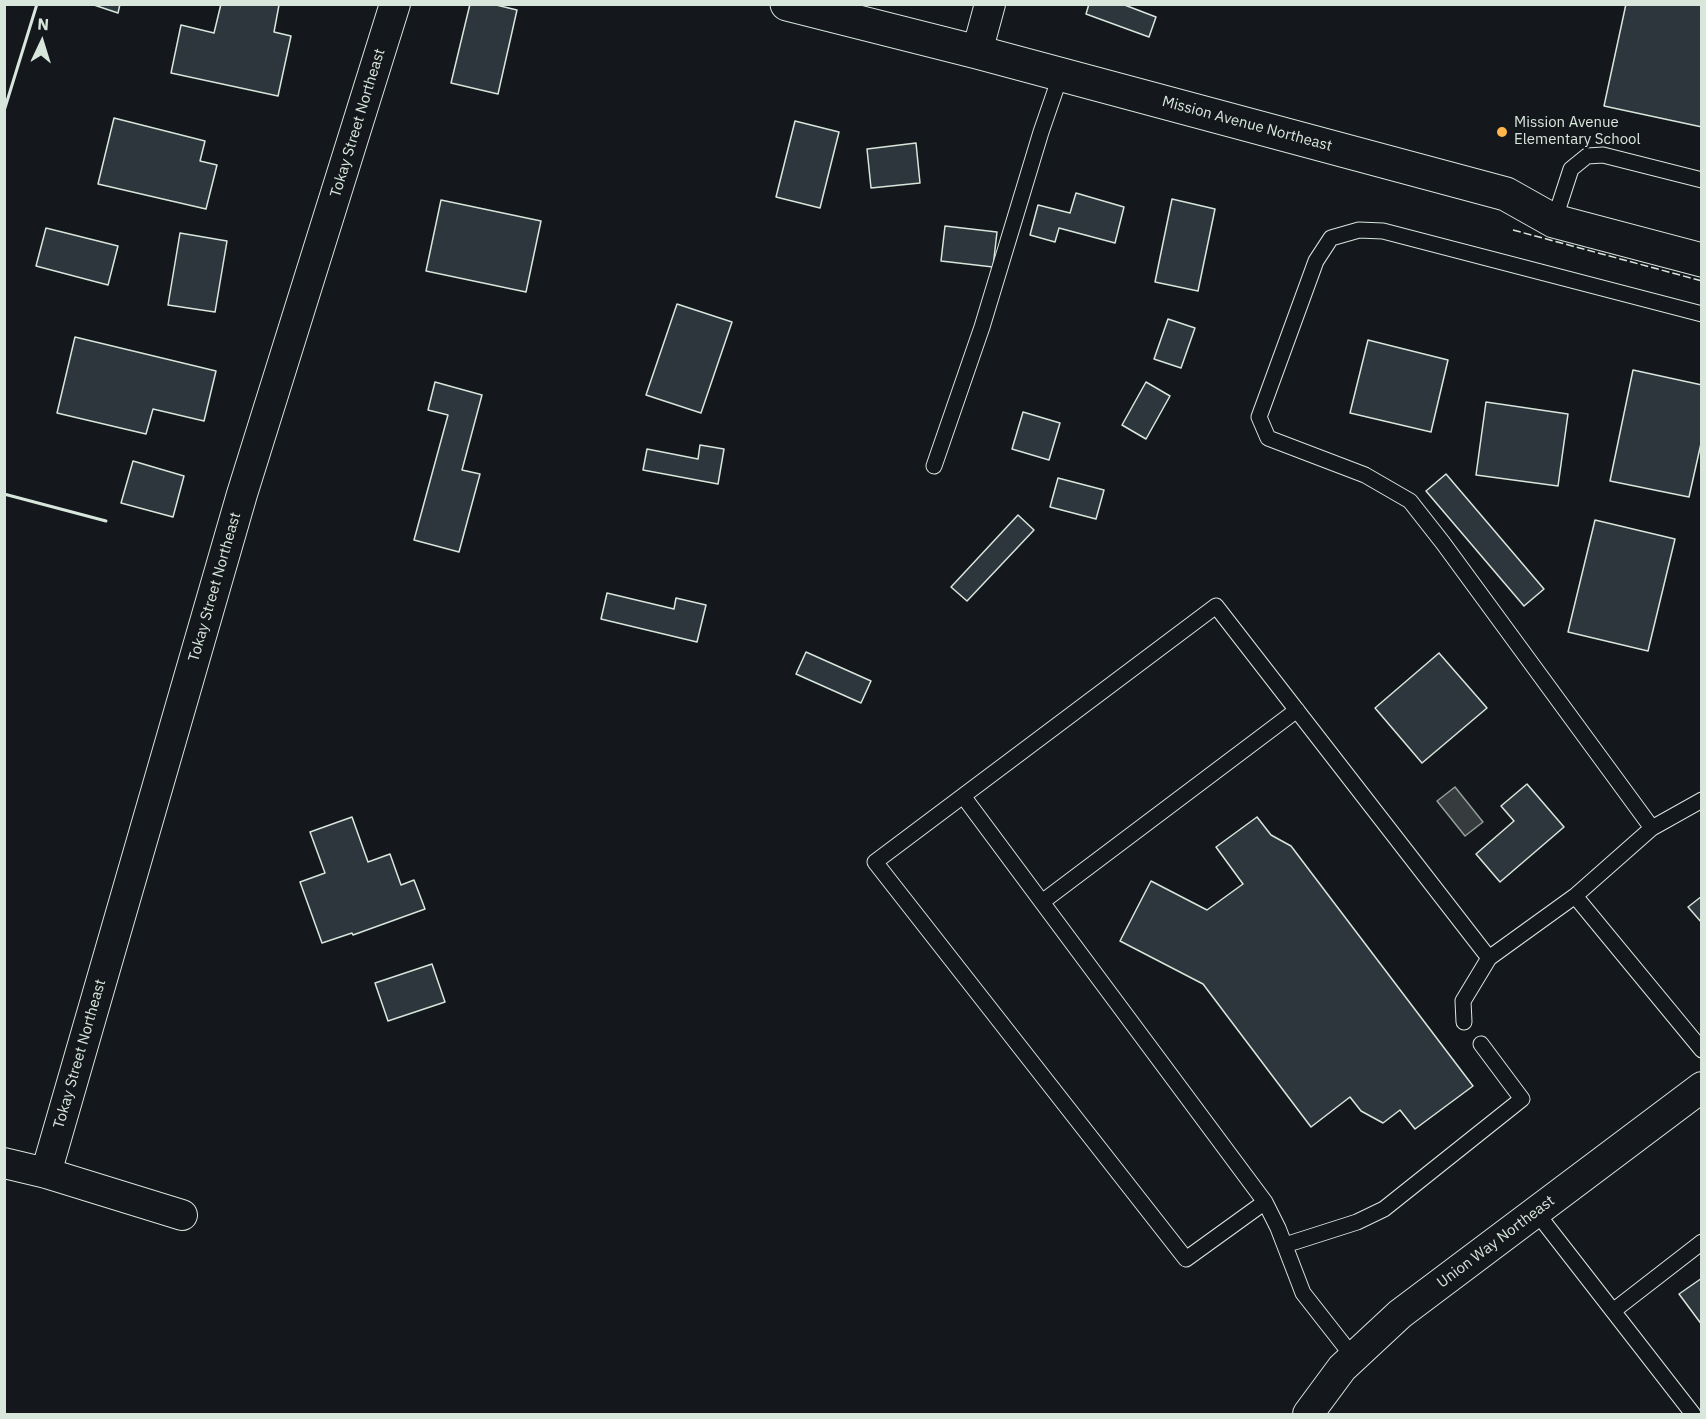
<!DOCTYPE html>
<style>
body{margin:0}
#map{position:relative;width:1706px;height:1419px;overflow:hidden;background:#14181c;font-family:"IBM Plex Sans",sans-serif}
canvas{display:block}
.frame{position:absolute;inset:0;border:6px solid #d8e6dc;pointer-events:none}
.north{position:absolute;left:12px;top:12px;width:60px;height:60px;-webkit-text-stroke:4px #14181c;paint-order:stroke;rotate:4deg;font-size:16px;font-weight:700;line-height:24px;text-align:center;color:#d8e6dc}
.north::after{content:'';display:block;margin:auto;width:21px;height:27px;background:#d8e6dc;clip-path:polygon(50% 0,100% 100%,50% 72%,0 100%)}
</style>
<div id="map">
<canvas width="1706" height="1419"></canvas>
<div class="frame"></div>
<div class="north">N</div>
</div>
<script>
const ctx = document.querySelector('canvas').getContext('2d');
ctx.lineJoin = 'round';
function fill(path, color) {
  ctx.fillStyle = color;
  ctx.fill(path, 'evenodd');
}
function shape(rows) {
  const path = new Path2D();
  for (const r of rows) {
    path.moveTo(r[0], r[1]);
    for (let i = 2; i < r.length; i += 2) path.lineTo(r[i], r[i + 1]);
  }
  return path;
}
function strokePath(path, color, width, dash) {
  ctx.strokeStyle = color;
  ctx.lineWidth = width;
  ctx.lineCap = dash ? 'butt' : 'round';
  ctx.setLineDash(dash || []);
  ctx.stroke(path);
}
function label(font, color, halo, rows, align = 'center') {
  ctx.font = font + ' "IBM Plex Sans",sans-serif';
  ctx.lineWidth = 4.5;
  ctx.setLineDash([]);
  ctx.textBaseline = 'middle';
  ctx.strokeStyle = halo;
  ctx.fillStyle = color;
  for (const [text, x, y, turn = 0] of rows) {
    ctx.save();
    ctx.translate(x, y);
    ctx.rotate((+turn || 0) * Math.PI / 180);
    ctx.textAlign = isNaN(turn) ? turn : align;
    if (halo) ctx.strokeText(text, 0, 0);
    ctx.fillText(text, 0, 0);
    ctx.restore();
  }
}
const water = shape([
 [1455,787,1483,822,1465,836,1437,801,1455,787]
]);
const building = shape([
 [91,4,120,4,118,13,91,4],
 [221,4,279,5,274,32,291,36,278,96,171,73,181,25,214,33,221,4],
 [470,4,492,4,517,10,498,94,451,83,470,4],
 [1089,4,1122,4,1156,17,1149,37,1086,14,1089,4],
 [1626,4,1702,4,1702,127,1604,106,1626,4],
 [114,118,205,141,200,161,217,165,206,209,98,184,114,118],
 [795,121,839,132,820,208,776,197,795,121],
 [916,143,920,183,871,188,867,149,916,143],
 [1076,193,1124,207,1115,243,1059,228,1055,242,1030,235,1038,205,1070,213,1076,193],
 [1172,199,1215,209,1198,291,1155,282,1172,199],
 [441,200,541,221,526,292,426,271,441,200],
 [945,226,997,232,993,267,941,261,945,226],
 [46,228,118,246,108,285,36,266,46,228],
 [180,233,227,241,215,312,168,305,180,233],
 [677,304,732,322,701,413,646,395,677,304],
 [1168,319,1195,328,1181,368,1154,359,1168,319],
 [75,337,216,371,204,421,153,409,146,434,57,413,75,337],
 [1368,340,1448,360,1431,432,1350,413,1368,340],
 [1633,370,1702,385,1702,439,1689,497,1610,481,1633,370],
 [435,382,482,395,462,470,480,474,459,552,414,540,448,415,428,410,435,382],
 [1146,382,1170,396,1146,439,1122,425,1146,382],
 [1486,402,1568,414,1558,486,1476,475,1486,402],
 [1023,412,1060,423,1049,460,1012,449,1023,412],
 [700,445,724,449,718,484,643,470,647,449,698,459,700,445],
 [133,461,184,476,173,517,121,503,133,461],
 [1446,474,1544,589,1524,606,1426,491,1446,474],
 [1058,478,1104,490,1096,519,1050,507,1058,478],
 [1018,515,1034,530,967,601,951,587,1018,515],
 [1595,520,1675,539,1648,651,1568,632,1595,520],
 [607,593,674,609,676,598,706,605,697,642,601,619,607,593],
 [806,652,871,681,861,703,796,674,806,652],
 [1439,653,1487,708,1422,763,1375,708,1439,653],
 [1527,784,1564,827,1500,882,1476,854,1514,821,1501,806,1527,784],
 [352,817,368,862,390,854,401,885,414,880,425,909,353,935,352,933,322,943,300,882,325,873,310,832,352,817],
 [1257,817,1271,835,1291,846,1473,1086,1415,1129,1400,1110,1383,1123,1361,1111,1350,1097,1311,1127,1203,984,1120,941,1151,881,1207,910,1243,884,1216,847,1257,817],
 [1702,896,1702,923,1688,907,1702,896],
 [432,964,445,1002,388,1021,375,983,432,964],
 [1702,1278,1702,1325,1679,1294,1702,1278]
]);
const service = shape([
 [1554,221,1571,169,1587,156,1603,155,1702,180],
 [934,466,982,327,1041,132,1061,74],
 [963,796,1265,1202,1278,1228,1303,1293,1354,1358],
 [1702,800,1652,828,1575,896,1702,1050],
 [1652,828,1443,543,1410,501,1365,475,1268,438,1259,417,1316,261,1331,238,1359,230,1383,231,1702,314],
 [1042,902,1297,710],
 [1464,1022,1463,1001,1489,958],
 [1265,1202,1186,1259,875,862,1216,606,1489,958,1575,896],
 [1536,1212,1613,1311,1702,1242],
 [1285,1245,1357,1222,1384,1209,1522,1099,1481,1044],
 [1613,1311,1693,1414]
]);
const minor = shape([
 [977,52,990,4],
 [4,1163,46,1173,182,1215],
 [46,1173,242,494,395,4],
 [1308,1414,1342,1368,1400,1314,1702,1087]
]);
const tertiary = shape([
 [787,4,977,52,1506,194,1554,221,1702,260]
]);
const fence = shape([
 [1513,230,1702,281]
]);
const wall = shape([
 [4,111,37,4],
 [4,494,106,521]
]);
const markers = [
 [1502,132,6,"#ffb74d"]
];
const streetNames = [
 ["Tokay Street Northeast",358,123,-73],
 ["Mission Avenue Northeast",1247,124,15],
 ["Tokay Street Northeast",215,587,-74],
 ["Tokay Street Northeast",80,1054,-74],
 ["Union Way Northeast",1496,1242,-37]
];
const poiNames = [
 ["Mission Avenue",1514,123],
 ["Elementary School",1514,140]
];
fill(water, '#363b3e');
strokePath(water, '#939e99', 1.5);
fill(building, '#2c363c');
strokePath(building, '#d8e6dc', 1.5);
strokePath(service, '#d8e6dc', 17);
strokePath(minor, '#d8e6dc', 32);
strokePath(tertiary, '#d8e6dc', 35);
strokePath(service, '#14181c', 15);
strokePath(minor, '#14181c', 30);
strokePath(tertiary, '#14181c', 33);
strokePath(fence, '#d8e6dc', 1.5, [8, 3]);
strokePath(wall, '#d8e6dc', 3);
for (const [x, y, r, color] of markers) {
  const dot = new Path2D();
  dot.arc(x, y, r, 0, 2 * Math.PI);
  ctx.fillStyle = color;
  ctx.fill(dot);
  strokePath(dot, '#14181c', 2);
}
label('15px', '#d8e6dc', '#14181c', streetNames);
label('15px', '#d8e6dc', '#14181c', poiNames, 'left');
</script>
